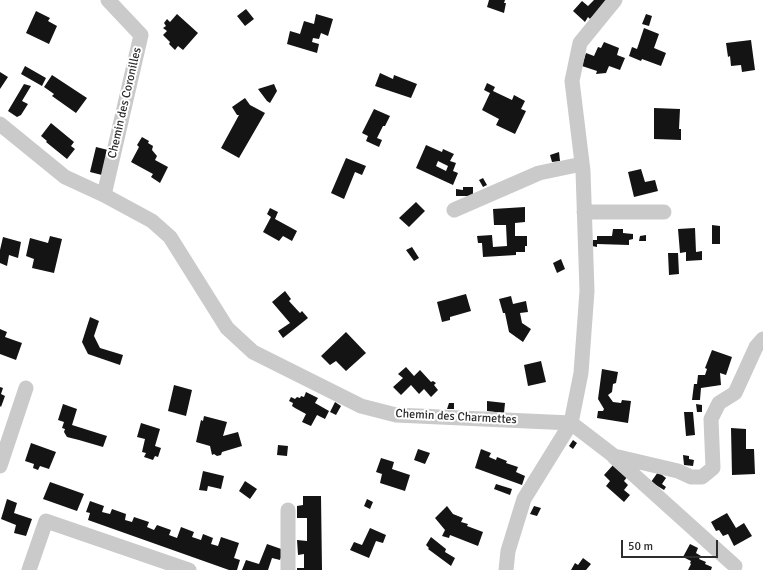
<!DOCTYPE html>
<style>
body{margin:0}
#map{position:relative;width:763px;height:570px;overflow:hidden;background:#fff;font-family:Signika,sans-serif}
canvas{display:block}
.scale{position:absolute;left:621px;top:540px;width:97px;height:18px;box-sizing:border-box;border:2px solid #2d2d2d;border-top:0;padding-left:5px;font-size:12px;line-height:14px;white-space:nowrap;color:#2d2d2d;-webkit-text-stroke:3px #fff;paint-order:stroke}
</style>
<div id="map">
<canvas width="763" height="570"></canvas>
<div class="scale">50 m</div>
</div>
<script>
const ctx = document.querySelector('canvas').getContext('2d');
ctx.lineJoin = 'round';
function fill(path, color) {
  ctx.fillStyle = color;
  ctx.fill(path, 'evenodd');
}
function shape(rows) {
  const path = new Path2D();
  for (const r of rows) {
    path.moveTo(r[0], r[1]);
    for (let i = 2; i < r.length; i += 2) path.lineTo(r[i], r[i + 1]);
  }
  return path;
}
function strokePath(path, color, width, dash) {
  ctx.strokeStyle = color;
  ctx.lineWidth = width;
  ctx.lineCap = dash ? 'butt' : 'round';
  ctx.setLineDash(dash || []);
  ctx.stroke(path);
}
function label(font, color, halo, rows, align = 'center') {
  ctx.font = font + ' Signika,sans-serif';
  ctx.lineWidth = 4;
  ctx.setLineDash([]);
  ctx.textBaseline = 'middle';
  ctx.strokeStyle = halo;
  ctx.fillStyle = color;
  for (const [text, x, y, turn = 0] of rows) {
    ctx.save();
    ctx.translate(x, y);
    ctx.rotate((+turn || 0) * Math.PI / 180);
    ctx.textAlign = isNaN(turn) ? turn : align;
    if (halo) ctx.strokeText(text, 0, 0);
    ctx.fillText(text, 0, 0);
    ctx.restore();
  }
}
const building = shape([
 [489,0,505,0,504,3,506,3,504,13,487,7],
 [594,0,608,0,590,19,588,17,585,22,573,11,582,1,588,6],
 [246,9,254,19,245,26,237,16],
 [36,11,50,18,48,21,57,26,49,44,26,33],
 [177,14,198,33,183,50,178,46,175,50,169,44,170,42,163,35,167,31,163,28,166,26,164,23,167,19,170,22],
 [316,14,333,19,328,36,321,33,319,39,313,38,312,42,319,44,317,53,287,44,290,31,300,34,304,21,314,24],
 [646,14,652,16,649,26,642,24],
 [644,28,659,34,654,48,666,53,661,66,642,59,641,61,629,56,632,47,637,49],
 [751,40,755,70,742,72,741,65,731,66,730,56,728,57,726,43],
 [604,42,619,48,617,55,625,58,620,70,609,66,606,73,596,74,597,71,582,66,586,53,594,56,598,47,601,48],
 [25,66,46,78,42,86,21,74],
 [0,72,8,77,0,89],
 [380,73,393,79,394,75,417,84,411,98,375,86],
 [52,75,87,98,76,113,52,96,54,94,44,87],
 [487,83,495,87,493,91,512,100,514,95,525,101,521,109,526,111,515,134,496,125,499,119,482,110,490,93,484,90],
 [24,84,31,86,22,101,28,104,21,115,17,117,8,111],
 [274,84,277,91,270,103,267,101,258,89],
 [245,98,250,105,265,113,239,158,221,148,239,115,237,115,232,107],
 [654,108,680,109,679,129,681,129,681,140,654,139],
 [374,109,390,116,385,126,383,126,377,138,382,140,379,147,366,141,368,136,362,133],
 [51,123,74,142,71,146,75,149,67,159,46,142,47,141,41,136],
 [142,137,149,141,148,143,153,146,152,150,157,156,155,160,168,167,160,183,151,177,153,174,131,162,139,147,137,145],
 [426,145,442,152,443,149,454,154,450,161,456,163,453,171,458,173,453,185,416,168],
 [438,161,448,166,446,171,436,166],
 [96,147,108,150,102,175,90,172],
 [559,152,560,161,552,162,550,155],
 [346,158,366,166,362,175,355,172,344,199,331,193],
 [641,169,645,182,655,180,658,191,634,197,628,172],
 [483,178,487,185,483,187,479,180],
 [463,187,473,187,473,196,456,196,456,189,463,190],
 [416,202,425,211,409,227,399,218],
 [525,207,525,222,515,223,515,236,527,236,527,246,525,246,525,252,516,252,516,255,483,257,482,243,478,243,477,236,492,235,493,247,507,246,506,225,494,225,493,209],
 [270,208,278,212,275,219,297,231,292,241,283,236,279,241,263,232,271,217,267,214],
 [712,225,720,226,720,244,712,244],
 [695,228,696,252,702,251,702,260,686,261,686,252,680,253,678,229],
 [613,229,623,229,623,233,633,234,633,239,629,240,629,245,597,244,597,247,592,246,593,240,597,240,597,236,612,236],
 [646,235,646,241,639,241,640,236],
 [50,236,62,239,54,273,32,268,34,259,26,256,30,238,48,243],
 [3,237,21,242,18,258,9,255,7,266,0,263,0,250],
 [412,247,419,258,414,261,406,250],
 [668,253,678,253,679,274,669,275],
 [561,259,565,269,557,273,553,263],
 [285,291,291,299,289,301,300,313,302,311,308,318,283,338,278,331,290,323,272,302],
 [466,294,471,311,450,317,450,320,442,322,437,302],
 [511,296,513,304,526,301,528,312,520,313,522,323,531,329,523,342,509,332,505,313,503,313,499,299],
 [90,317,99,321,94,336,100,348,123,355,120,365,88,354,82,342],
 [0,329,7,332,5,337,22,343,16,360,0,354],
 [346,332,366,353,346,371,336,361,330,365,321,356],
 [712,350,732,357,726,375,720,373,721,385,701,388,700,400,692,400,694,384,697,384,698,375,705,375,707,369,705,368],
 [541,361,546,382,528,386,524,365],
 [406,367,414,376,420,370,431,382,433,381,436,383,434,385,438,390,431,397,424,389,419,394,411,385,401,395,393,387,403,378,398,374],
 [602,369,618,372,616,383,613,384,612,392,608,395,613,402,621,403,622,400,631,401,628,423,597,418,598,411,603,411,604,409,598,399],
 [174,385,192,390,186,416,168,411],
 [0,387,3,388,1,394,5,396,1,407,0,406],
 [306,392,318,398,315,403,329,411,325,419,317,415,311,426,302,422,306,414,295,408,292,406,293,403,289,401,291,397,295,399,297,397,300,398,301,396,304,397],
 [487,401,505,403,504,413,487,411],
 [335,402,341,406,336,415,330,412],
 [449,403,454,403,454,409,447,409],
 [63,404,77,409,72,425,107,436,103,447,79,440,67,437,64,432,65,429,62,428,64,422,58,420],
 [696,404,702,405,702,412,697,412],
 [684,412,693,412,695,435,686,436],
 [204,416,227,422,223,436,238,432,242,446,222,452,221,455,217,456,214,454,212,455,210,446,196,442,201,420,203,421],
 [141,423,160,429,155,446,161,448,158,457,155,456,153,460,144,457,146,453,142,452,145,439,137,437],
 [731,428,746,429,746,449,754,449,755,474,732,475],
 [573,440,577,443,573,449,569,446],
 [31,443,56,452,49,469,40,466,38,470,33,468,34,464,25,461],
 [278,445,288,446,287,456,277,455],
 [418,449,430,453,425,464,414,460],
 [481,449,491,453,489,457,496,460,497,457,507,461,506,463,518,467,516,472,525,476,522,485,475,468],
 [683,455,689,456,689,459,694,460,693,466,684,465],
 [381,458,394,462,392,469,410,475,405,491,380,483,382,474,376,472],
 [614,464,628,476,624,481,628,485,624,490,630,495,624,502,606,486,610,481,604,475],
 [203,471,224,476,221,489,208,486,207,491,199,490],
 [658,472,666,478,662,484,666,487,664,490,651,482],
 [245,481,257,489,250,499,239,491],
 [50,482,84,494,77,511,43,499],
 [496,484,512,489,510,495,494,489],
 [303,496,321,496,322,570,297,570,297,568,304,568,304,554,298,555,297,540,307,541,307,518,297,518,297,506,303,505],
 [7,499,17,503,14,513,32,519,26,536,14,533,16,525,1,519],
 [367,499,373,502,370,509,364,506],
 [90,501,104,506,102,512,110,514,112,509,126,514,125,520,132,522,134,517,149,522,147,527,154,530,157,525,171,530,169,535,177,538,181,527,194,532,192,537,201,540,203,534,213,538,211,544,218,546,221,537,239,543,234,558,240,560,237,570,229,570,88,520,90,513,86,512],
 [447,506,453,514,463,518,461,522,468,524,467,526,483,532,478,546,450,535,449,538,442,536,445,530,435,518],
 [534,506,541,508,537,516,530,514],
 [727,513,736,528,744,523,752,536,734,546,728,534,723,536,719,530,716,531,711,522],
 [370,528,386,535,383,543,376,541,369,558,350,550,354,542,362,545],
 [431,537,446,549,445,552,455,558,451,566,428,549,429,548,426,545],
 [267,544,284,550,280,560,272,558,268,570,242,570,246,560,259,564],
 [690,544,698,548,696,553,701,556,699,559,706,562,705,564,712,567,711,570,688,570,691,564,690,563,691,561,683,557],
 [583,558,591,564,586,570,571,570,575,563,578,565]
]);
const minor = shape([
 [0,124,65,177,104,195,152,221,170,237,227,328,253,352,361,406,396,415,571,423,614,456,678,471,691,477,702,477,713,468,711,419,719,403,735,393,756,347,763,339],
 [104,195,141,35,108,0],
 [454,210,539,173,582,164],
 [584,212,664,212],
 [614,457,735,566],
 [0,466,26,388],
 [288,510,288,570],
 [29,570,46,521,189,570],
 [506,570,508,551,524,499,571,423,581,373,587,291,583,171,572,81,580,43,615,0]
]);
const streetNames = [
 ["Chemin des Coronilles",125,103,-77],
 ["Chemin des Charmettes",456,417,3]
];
fill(building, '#141414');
strokePath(minor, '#cacaca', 15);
label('12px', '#2d2d2d', '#fff', streetNames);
</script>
